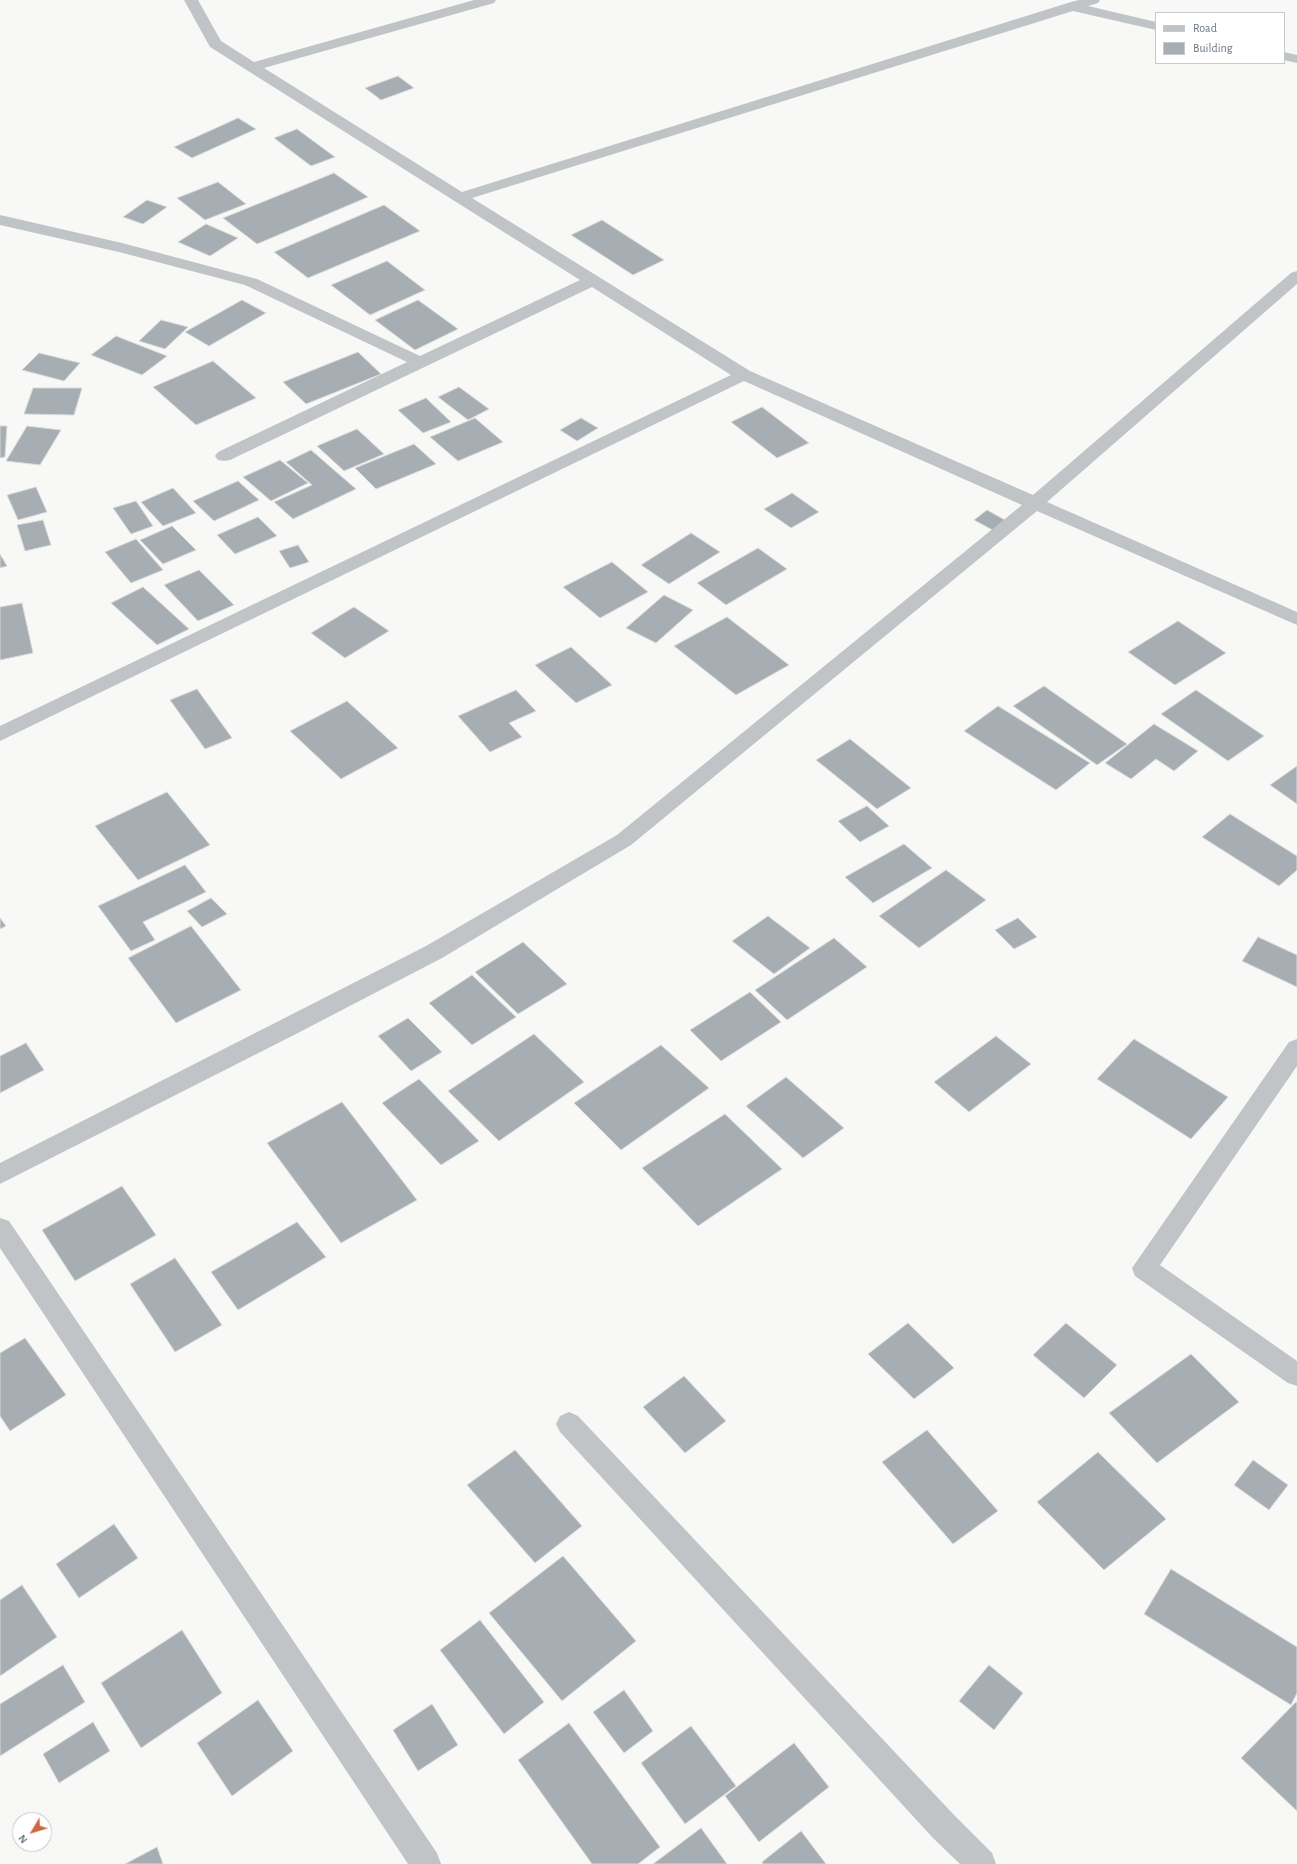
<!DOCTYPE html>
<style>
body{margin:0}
#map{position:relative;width:1297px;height:1864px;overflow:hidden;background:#f8f8f6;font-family:"Alegreya Sans",sans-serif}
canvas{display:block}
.legend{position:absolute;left:1155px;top:12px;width:130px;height:52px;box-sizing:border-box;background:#fff;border:1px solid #c4c9ce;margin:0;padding:5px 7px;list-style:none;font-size:12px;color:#6b7884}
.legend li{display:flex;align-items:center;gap:8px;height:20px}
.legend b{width:20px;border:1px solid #c4c9ce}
.north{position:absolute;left:12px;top:1812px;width:40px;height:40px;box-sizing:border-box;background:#fff;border:1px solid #c4c9ce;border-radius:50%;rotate:232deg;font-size:11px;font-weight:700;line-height:16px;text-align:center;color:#6b7884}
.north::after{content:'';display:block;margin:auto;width:14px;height:18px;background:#cf6640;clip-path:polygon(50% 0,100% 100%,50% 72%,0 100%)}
</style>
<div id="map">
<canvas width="1297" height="1864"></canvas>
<ul class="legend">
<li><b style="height:5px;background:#c0c4c7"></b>Road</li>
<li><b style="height:11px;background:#a6adb3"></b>Building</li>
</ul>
<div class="north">N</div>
</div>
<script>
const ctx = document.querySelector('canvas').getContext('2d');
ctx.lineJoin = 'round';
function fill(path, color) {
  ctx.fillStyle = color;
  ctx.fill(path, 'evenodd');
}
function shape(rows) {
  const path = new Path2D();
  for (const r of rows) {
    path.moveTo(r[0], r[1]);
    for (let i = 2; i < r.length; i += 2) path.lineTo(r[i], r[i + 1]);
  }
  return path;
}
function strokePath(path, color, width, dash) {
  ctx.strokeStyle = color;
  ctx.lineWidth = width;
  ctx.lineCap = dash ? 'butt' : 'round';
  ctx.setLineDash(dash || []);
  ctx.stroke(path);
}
const building = shape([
 [398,76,414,88,381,100,365,88,398,76],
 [238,118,256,129,192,158,174,147,238,118],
 [297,129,335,157,311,166,274,138,297,129],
 [334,173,368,197,257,244,223,218,334,173],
 [218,182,246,204,205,220,177,198,218,182],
 [147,200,167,207,143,224,123,217,147,200],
 [384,205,420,231,308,278,274,252,384,205],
 [602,220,664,260,633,275,571,235,602,220],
 [206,224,238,238,210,256,178,242,206,224],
 [387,261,425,290,370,315,331,285,387,261],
 [242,300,266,313,209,346,185,332,242,300],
 [418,300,458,329,415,350,375,320,418,300],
 [161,320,188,327,165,349,139,341,161,320],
 [116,336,167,356,142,375,91,355,116,336],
 [358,352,381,374,306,404,283,382,358,352],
 [39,353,80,363,64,381,22,370,39,353],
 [213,361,256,398,196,425,153,387,213,361],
 [459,387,489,409,468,420,438,397,459,387],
 [33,388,82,388,74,415,24,414,33,388],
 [426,398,451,422,423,433,398,410,426,398],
 [762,407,809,443,777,458,731,422,762,407],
 [475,418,503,442,458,461,430,437,475,418],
 [581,418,598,428,577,441,560,430,581,418],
 [0,426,7,426,5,457,0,458,0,426],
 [27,426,61,430,40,465,6,461,27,426],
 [357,429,384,454,344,471,317,446,357,429],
 [414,444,436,464,376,489,355,468,414,444],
 [311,450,356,489,293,519,274,502,312,485,286,462,311,450],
 [280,460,308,483,271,501,243,477,280,460],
 [238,481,259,500,214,521,193,501,238,481],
 [36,487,47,512,18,520,7,495,36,487],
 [173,488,196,513,163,526,141,502,173,488],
 [792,493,819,512,791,528,764,509,792,493],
 [136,501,153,526,131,534,113,508,136,501],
 [987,510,1012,524,1000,534,974,520,987,510],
 [258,517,277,536,235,554,217,535,258,517],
 [43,520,51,545,25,551,17,525,43,520],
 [172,526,196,550,163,564,140,540,172,526],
 [691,533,720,552,669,584,641,565,691,533],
 [136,539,163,570,131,583,105,552,136,539],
 [298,545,309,562,290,568,279,551,298,545],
 [758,548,787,569,726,605,697,583,758,548],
 [0,554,7,566,0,568,0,554],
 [612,562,648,592,600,618,563,587,612,562],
 [199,570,234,605,198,621,164,585,199,570],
 [143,587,189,629,157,645,111,603,143,587],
 [664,595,693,610,656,643,626,628,664,595],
 [22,603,33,653,0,660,0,607,22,603],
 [354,607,389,631,345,658,311,633,354,607],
 [727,617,789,665,736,695,674,646,727,617],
 [1178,621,1226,653,1175,685,1128,652,1178,621],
 [571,647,612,685,576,703,535,665,571,647],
 [1044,686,1127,744,1097,765,1013,706,1044,686],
 [197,689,232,738,205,749,170,700,197,689],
 [516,690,536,711,509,723,522,737,490,752,458,716,516,690],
 [1196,690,1264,736,1228,761,1161,714,1196,690],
 [347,701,398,748,341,779,290,731,347,701],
 [998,706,1090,763,1056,790,964,731,998,706],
 [1154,724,1198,751,1174,771,1156,759,1131,779,1105,763,1154,724],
 [850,739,911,788,877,809,816,760,850,739],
 [1297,766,1297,804,1270,785,1297,766],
 [167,792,210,845,138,880,95,826,167,792],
 [867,806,889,826,860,842,838,821,867,806],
 [1230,814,1297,856,1297,870,1279,886,1202,837,1230,814],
 [904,844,932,868,873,903,845,877,904,844],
 [185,865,206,892,143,922,155,940,131,951,98,906,185,865],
 [946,870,986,900,919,948,879,916,946,870],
 [211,898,227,914,202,927,187,911,211,898],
 [768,916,810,948,774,974,732,941,768,916],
 [0,918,6,926,0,929,0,918],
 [1018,918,1037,937,1014,949,995,930,1018,918],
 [191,926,241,990,176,1023,128,958,191,926],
 [1258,937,1297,955,1297,987,1242,961,1258,937],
 [834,938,867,967,787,1020,755,990,834,938],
 [523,942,567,984,518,1014,475,972,523,942],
 [472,975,516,1017,472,1045,429,1003,472,975],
 [750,992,781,1022,721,1061,690,1030,750,992],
 [408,1018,442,1052,411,1071,378,1036,408,1018],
 [534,1034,584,1082,499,1141,448,1091,534,1034],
 [996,1036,1031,1064,969,1112,934,1082,996,1036],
 [1134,1039,1228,1097,1191,1139,1097,1079,1134,1039],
 [26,1043,44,1070,0,1093,0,1056,26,1043],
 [661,1045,709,1088,621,1150,574,1103,661,1045],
 [786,1077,844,1128,803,1158,746,1106,786,1077],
 [419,1079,479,1141,441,1165,382,1103,419,1079],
 [342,1102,417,1200,341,1243,267,1143,342,1102],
 [725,1114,782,1169,698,1226,642,1168,725,1114],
 [122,1186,156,1235,75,1281,42,1230,122,1186],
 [297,1222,326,1257,238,1310,211,1272,297,1222],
 [175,1258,222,1325,175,1352,130,1284,175,1258],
 [908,1323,954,1368,914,1399,868,1354,908,1323],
 [1066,1323,1117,1365,1084,1398,1033,1355,1066,1323],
 [25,1338,66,1395,10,1431,0,1416,0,1353,25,1338],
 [1191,1354,1239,1402,1157,1463,1109,1413,1191,1354],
 [684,1376,726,1421,685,1453,643,1407,684,1376],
 [927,1430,998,1511,953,1544,882,1462,927,1430],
 [515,1450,582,1526,535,1563,467,1485,515,1450],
 [1098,1452,1166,1519,1104,1570,1037,1502,1098,1452],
 [1253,1460,1288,1485,1269,1510,1234,1485,1253,1460],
 [114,1524,138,1558,79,1598,56,1564,114,1524],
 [563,1556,636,1641,562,1701,489,1613,563,1556],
 [1171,1569,1297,1647,1297,1693,1291,1705,1144,1614,1171,1569],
 [22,1585,57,1637,0,1676,0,1600,22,1585],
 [480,1620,544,1702,504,1734,440,1650,480,1620],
 [182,1630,222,1693,141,1748,101,1683,182,1630],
 [63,1665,85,1702,0,1756,0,1704,63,1665],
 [989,1665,1023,1693,994,1730,959,1701,989,1665],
 [624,1690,653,1731,624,1753,593,1712,624,1690],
 [258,1700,293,1751,232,1796,197,1743,258,1700],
 [1296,1702,1297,1703,1297,1811,1241,1758,1296,1702],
 [432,1704,458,1745,418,1771,393,1730,432,1704],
 [93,1722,110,1751,59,1783,43,1754,93,1722],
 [569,1723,660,1847,638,1864,592,1864,518,1760,569,1723],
 [691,1726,736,1786,685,1824,641,1763,691,1726],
 [794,1743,829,1787,759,1842,725,1796,794,1743],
 [701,1828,727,1864,653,1864,701,1828],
 [801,1831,826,1864,763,1864,762,1862,801,1831],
 [157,1847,163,1864,125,1864,157,1847]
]);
const minor = shape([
 [184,0,198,0,221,41,254,62,474,0,496,0,494,3,264,68,462,192,1071,2,1079,0,1100,0,1098,3,1088,6,1156,22,1156,30,1073,11,472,198,750,371,1033,495,1291,273,1297,271,1297,284,1047,502,1297,612,1297,625,1037,511,631,845,442,958,294,1035,0,1184,0,1163,426,946,617,835,1022,505,744,381,0,741,0,726,731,375,592,287,230,460,224,461,218,460,215,456,218,452,407,362,245,285,119,252,0,225,0,215,122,243,257,279,420,356,580,280,210,47,184,0],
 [1284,52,1297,55,1297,63,1284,60,1284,52],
 [1297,1039,1297,1066,1160,1265,1297,1361,1297,1386,1288,1383,1135,1276,1132,1268,1289,1042,1297,1039],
 [0,1218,9,1221,437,1853,441,1864,408,1864,0,1248,0,1218],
 [569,1412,578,1416,955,1816,992,1853,996,1864,960,1864,933,1838,560,1432,556,1424,560,1416,569,1412]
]);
fill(building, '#a6adb3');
strokePath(building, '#dadad9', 1);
fill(minor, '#c0c4c7');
</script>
